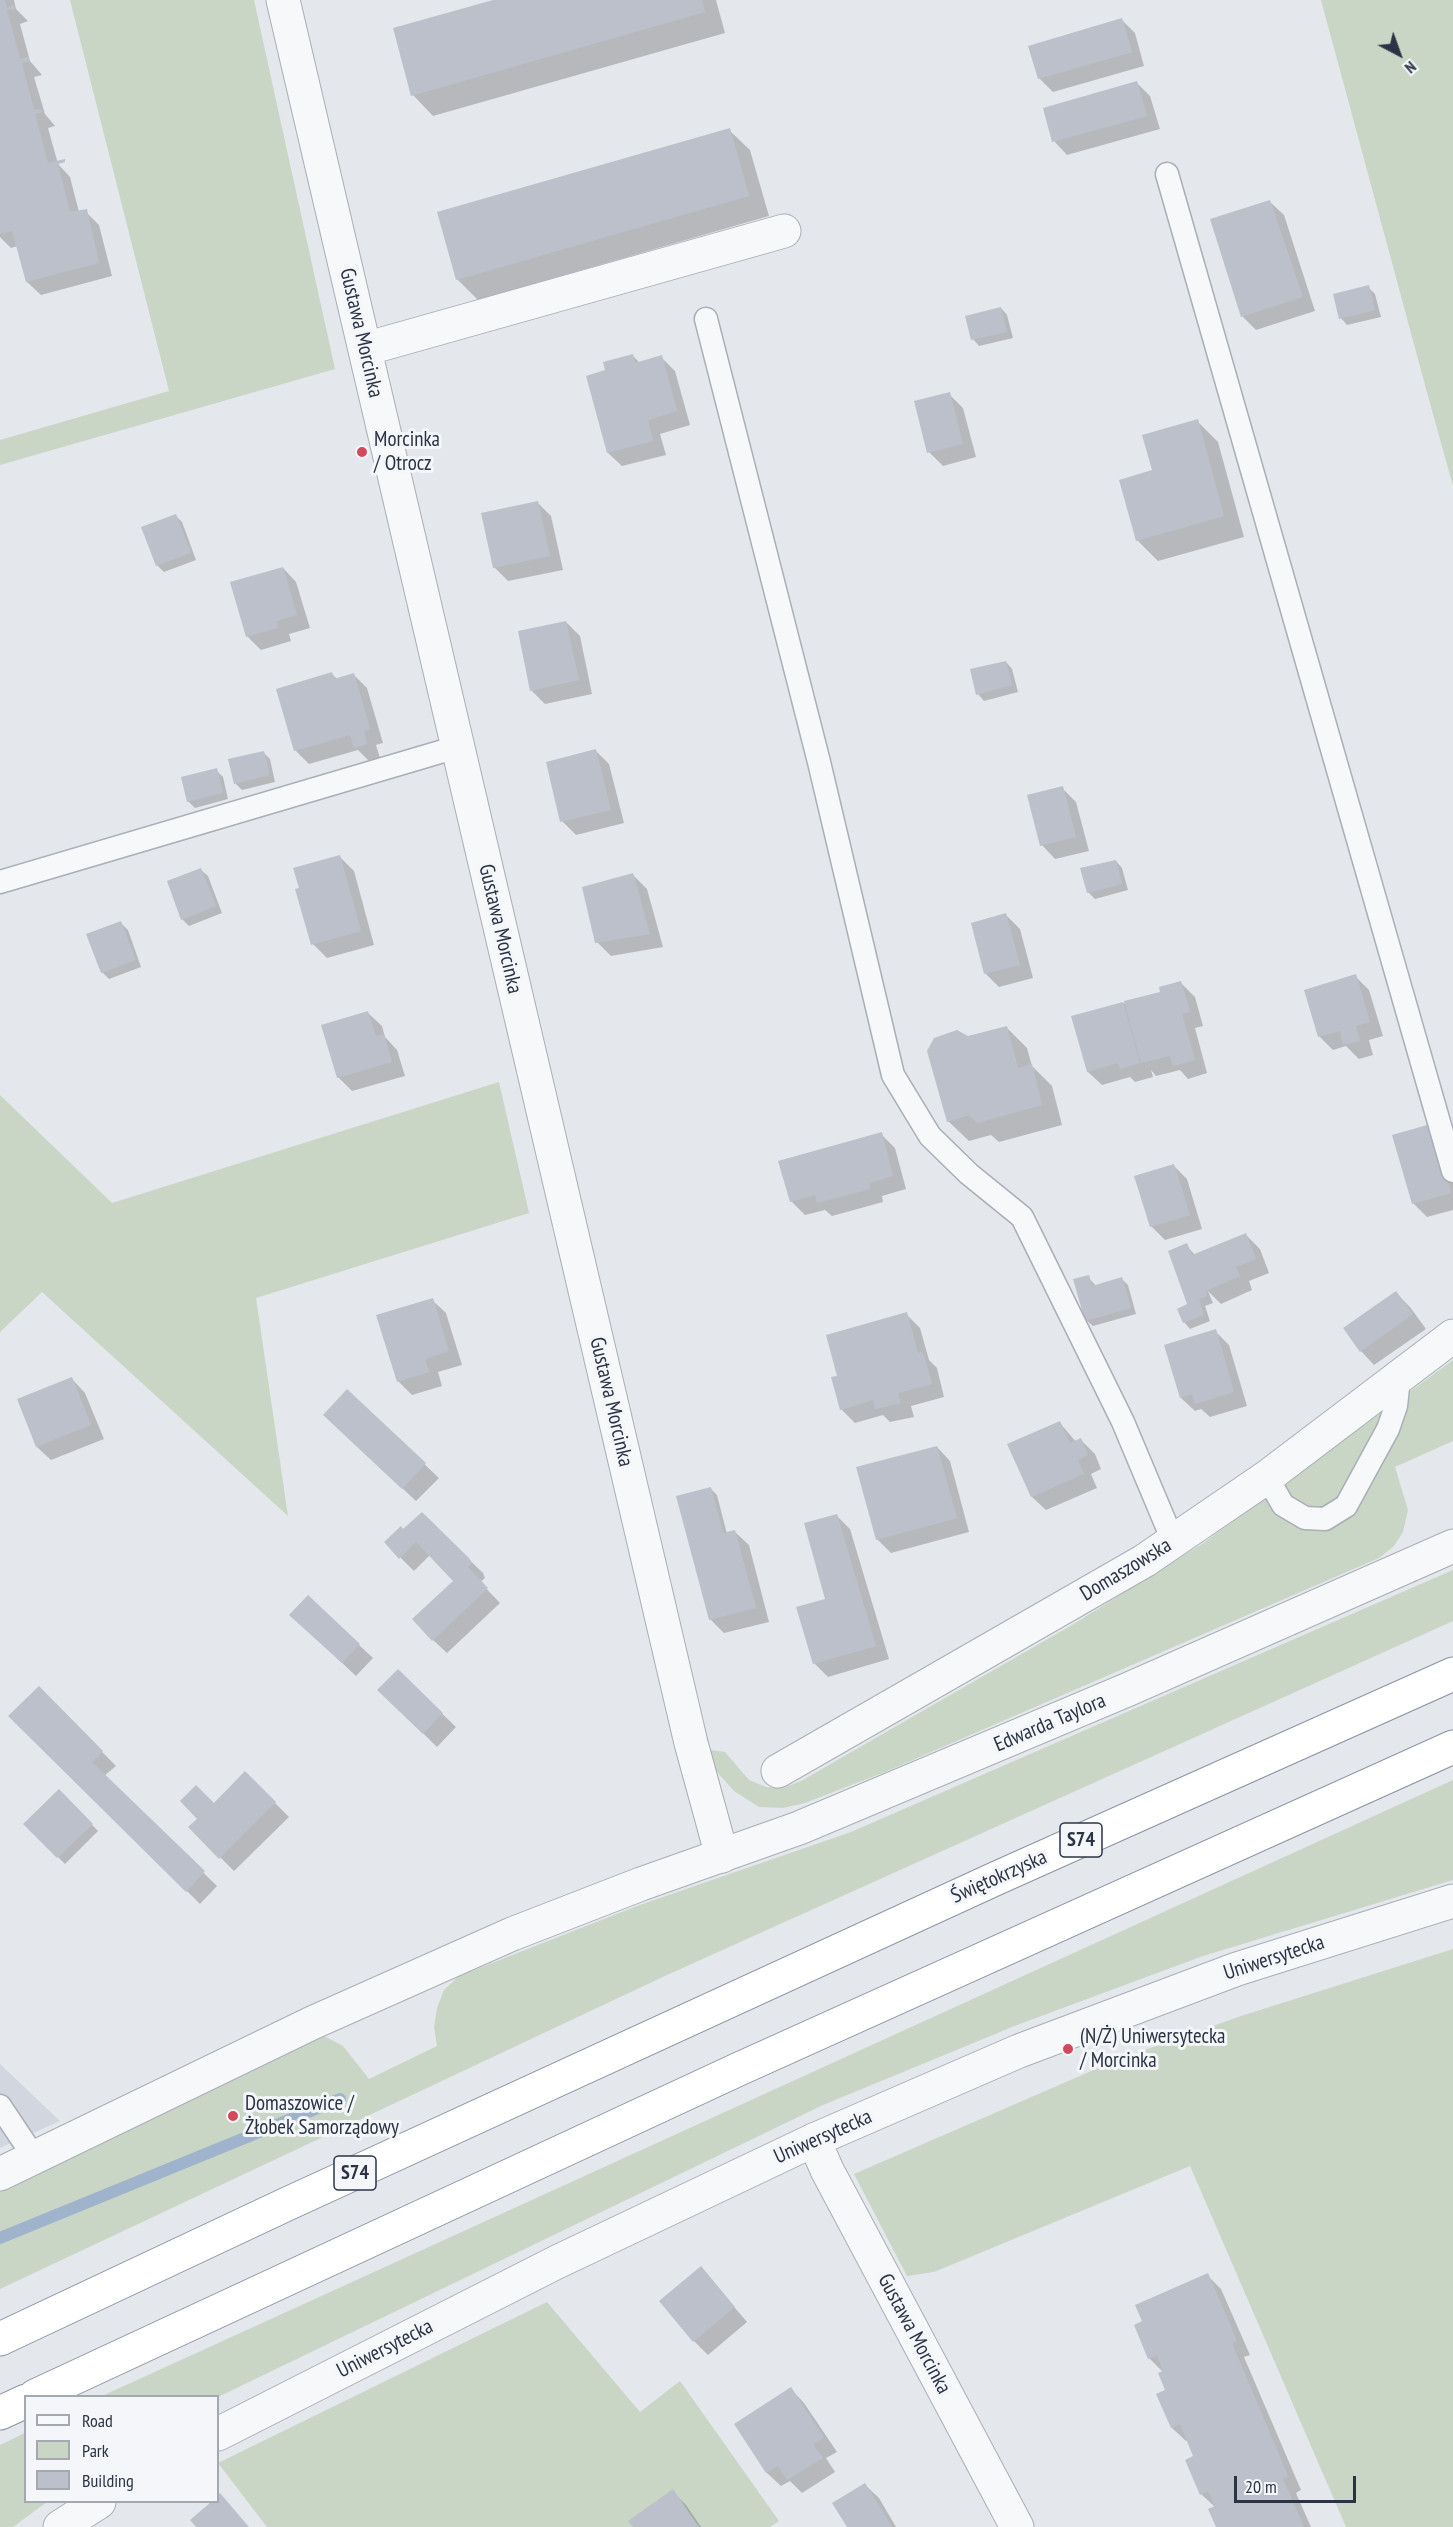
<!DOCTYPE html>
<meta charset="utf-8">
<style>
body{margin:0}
#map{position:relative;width:1453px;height:2527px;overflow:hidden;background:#e4e7ec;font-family:"PT Sans Narrow",sans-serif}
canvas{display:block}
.legend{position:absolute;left:24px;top:2395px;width:195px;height:108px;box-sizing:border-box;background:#f4f6f9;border:2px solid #a4a8b1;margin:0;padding:8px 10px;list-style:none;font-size:18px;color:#2b3445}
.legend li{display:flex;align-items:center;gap:12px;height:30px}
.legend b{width:30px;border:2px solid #a4a8b1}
.north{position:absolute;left:1369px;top:24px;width:60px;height:60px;-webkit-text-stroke:4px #f4f6f9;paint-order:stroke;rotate:139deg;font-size:16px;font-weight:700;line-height:24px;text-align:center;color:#2b3445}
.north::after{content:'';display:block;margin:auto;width:21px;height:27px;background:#2b3445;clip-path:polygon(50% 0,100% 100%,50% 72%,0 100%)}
.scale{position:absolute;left:1234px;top:2476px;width:122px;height:27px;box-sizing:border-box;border:3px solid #2b3445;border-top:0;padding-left:8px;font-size:18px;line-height:21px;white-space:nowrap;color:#2b3445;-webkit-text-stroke:4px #f4f6f9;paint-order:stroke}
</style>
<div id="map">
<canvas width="1453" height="2527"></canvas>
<ul class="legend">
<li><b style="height:8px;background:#f7f8fa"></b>Road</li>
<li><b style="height:16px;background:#c9d6c5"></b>Park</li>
<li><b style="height:16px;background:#bbc0ca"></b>Building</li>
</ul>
<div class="north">N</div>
<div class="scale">20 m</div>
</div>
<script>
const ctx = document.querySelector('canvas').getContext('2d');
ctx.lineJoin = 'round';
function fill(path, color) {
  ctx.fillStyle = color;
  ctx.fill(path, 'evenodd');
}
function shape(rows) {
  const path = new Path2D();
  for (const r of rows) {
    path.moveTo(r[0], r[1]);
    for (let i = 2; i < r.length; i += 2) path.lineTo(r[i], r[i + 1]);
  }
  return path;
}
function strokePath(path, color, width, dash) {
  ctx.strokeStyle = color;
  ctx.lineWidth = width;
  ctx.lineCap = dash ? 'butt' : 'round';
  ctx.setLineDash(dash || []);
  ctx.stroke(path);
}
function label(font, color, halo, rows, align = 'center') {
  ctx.font = font + ' "PT Sans Narrow",sans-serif';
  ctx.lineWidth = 6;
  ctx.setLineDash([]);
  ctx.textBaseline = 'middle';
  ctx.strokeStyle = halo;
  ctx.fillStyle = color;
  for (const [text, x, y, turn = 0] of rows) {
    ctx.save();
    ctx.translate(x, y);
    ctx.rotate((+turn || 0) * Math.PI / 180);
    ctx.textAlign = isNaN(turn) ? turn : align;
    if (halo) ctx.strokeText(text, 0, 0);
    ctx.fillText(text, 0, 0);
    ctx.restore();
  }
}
const built = shape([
 [0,2064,60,2121,0,2148]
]);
const green = shape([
 [70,0,254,0,335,369,0,465,0,440,169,391],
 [1321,0,1453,0,1453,486,1428,396],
 [499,1082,529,1213,256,1298,288,1516,42,1292,0,1332,0,1095,112,1203],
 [1453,1360,1453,1441,1395,1467,1408,1510,1403,1532,1394,1546,1379,1558,885,1772,805,1803,783,1808,759,1807,734,1791,716,1771,710,1750,725,1752,749,1780,766,1787,783,1788,801,1781,1072,1625,1202,1544],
 [1453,1570,1453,1621,667,1975,0,2289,0,2191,324,2036,343,2046,369,2079,437,2046,434,2027,437,2008,444,1990,459,1976,637,1906,851,1832],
 [1453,1780,1453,1880,1203,1956,1017,2025,823,2105,218,2397,102,2396],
 [1453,1949,1453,2527,1346,2527,1190,2166,934,2272,907,2276,854,2174,1119,2059,1241,2016],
 [547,2302,640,2412,680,2381,779,2521,770,2527,267,2527,218,2463],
 [25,2433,26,2502,47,2502,13,2527,0,2527,0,2445]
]);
const shadow = shape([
 [0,0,14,0,16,9,28,21,20,24,30,61,42,75,34,77,45,114,55,126,48,128,58,164,70,177,79,212,85,211,99,225,112,276,41,295,27,282,18,246,11,248,0,237],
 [498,0,716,0,725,33,433,116,413,95],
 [1121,19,1135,33,1144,66,1053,92,1039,78],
 [1137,83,1150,96,1160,129,1067,155,1054,141],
 [729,130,750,150,769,216,478,300,457,279],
 [1270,202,1284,215,1315,311,1256,330,1242,316],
 [1368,287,1375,294,1381,317,1347,325,1341,318],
 [1001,308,1007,315,1013,338,979,346,973,339],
 [633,356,640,363,661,357,675,371,690,425,660,434,666,455,622,466,608,453,607,371],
 [949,394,963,408,976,457,943,466,929,452],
 [1197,421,1218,442,1244,537,1158,561,1137,540],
 [537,502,551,516,563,570,508,581,494,567],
 [176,516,182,522,196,560,164,572,157,565],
 [283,568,296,582,310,628,289,634,291,641,261,650,247,636],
 [566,622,580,636,592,694,545,704,531,690],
 [1006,662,1012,669,1018,692,984,701,978,694],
 [332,674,337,679,353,674,367,688,383,743,376,745,380,758,369,761,358,750,309,764,296,751],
 [595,750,609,764,624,823,576,835,562,821],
 [263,752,270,759,275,782,242,790,235,783],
 [216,770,223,777,228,799,195,808,188,801],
 [1062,788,1076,802,1089,851,1055,859,1042,845],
 [340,857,354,871,374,945,327,958,313,944],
 [1116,861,1122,868,1128,890,1095,899,1088,892],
 [201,870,208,876,222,913,189,926,182,919],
 [633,875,647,889,663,947,611,956,597,942],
 [1006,915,1020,929,1033,978,999,987,986,974],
 [121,923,128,930,141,967,109,979,102,972],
 [1355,976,1369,990,1383,1036,1369,1040,1373,1055,1359,1059,1346,1046,1333,1050,1319,1036],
 [1181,983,1195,997,1203,1026,1195,1028,1207,1073,1188,1079,1180,1070,1156,1076,1151,1070,1153,1077,1135,1082,1130,1077,1102,1085,1088,1072,1073,1017,1162,993],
 [368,1013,382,1026,385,1037,397,1050,405,1076,352,1091,338,1077],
 [1007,1028,1027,1048,1032,1066,1052,1086,1062,1125,999,1142,991,1135,969,1141,948,1121,967,1038],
 [881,1134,895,1148,906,1189,882,1196,883,1202,832,1216,825,1210,805,1215,791,1201],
 [1174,1166,1187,1179,1202,1229,1165,1240,1151,1226],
 [1453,1169,1453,1210,1427,1217,1413,1203],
 [1246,1235,1260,1249,1269,1273,1249,1281,1252,1290,1221,1304,1208,1291,1213,1303,1205,1306,1210,1321,1190,1329,1184,1322,1189,1305,1186,1245,1195,1255],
 [1088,1277,1096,1286,1121,1278,1128,1285,1136,1314,1093,1326,1086,1320],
 [1396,1293,1410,1307,1426,1329,1374,1365,1361,1351],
 [432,1300,446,1313,462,1365,438,1372,442,1386,412,1395,398,1381],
 [906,1314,920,1328,929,1360,937,1368,944,1397,911,1406,914,1417,890,1422,883,1415,855,1423,841,1409,839,1377],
 [1215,1331,1229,1345,1247,1406,1210,1417,1201,1409,1195,1411,1181,1398],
 [72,1379,85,1393,104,1439,51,1460,37,1447,19,1400],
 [347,1391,439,1478,416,1501,339,1429],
 [1060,1423,1076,1442,1081,1440,1095,1454,1101,1469,1091,1474,1097,1488,1046,1510,1032,1497],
 [937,1447,950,1461,969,1532,891,1553,877,1539],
 [710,1488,717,1495,727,1534,735,1532,749,1545,769,1622,724,1633,710,1619],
 [422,1514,483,1573,485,1578,480,1582,500,1603,447,1653,433,1640,455,1581,430,1555,414,1571,400,1557,403,1531],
 [836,1515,850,1529,889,1659,828,1677,814,1663,827,1600],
 [305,1628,359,1645,373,1658,356,1676],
 [398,1671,456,1727,437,1747,379,1690],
 [39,1688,116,1766,104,1776,217,1886,200,1904,10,1716],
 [245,1773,289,1817,234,1871,190,1827],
 [59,1791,98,1831,65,1864,25,1824],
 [701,2268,747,2322,708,2355,694,2341],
 [1207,2275,1221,2289,1250,2355,1244,2357,1301,2490,1296,2493,1311,2527,1216,2527,1215,2507,1201,2494,1195,2457,1188,2440,1186,2441,1172,2428,1158,2394,1167,2391,1164,2373,1149,2358,1136,2326],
 [791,2389,804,2403,837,2452,826,2458,835,2472,802,2493,790,2481,781,2486,767,2473,736,2424],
 [865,2485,879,2498,896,2527,850,2527],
 [672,2491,686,2505,701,2527,635,2527]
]);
const stream = shape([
 [0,2238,340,2099]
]);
const building = shape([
 [0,0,5,0,7,8,14,5,15,9,7,10,20,59,28,57,29,61,22,63,34,110,41,109,42,112,35,114,48,163,65,159,65,162,58,164,70,212,87,209,99,263,26,282,12,231,0,234],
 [493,0,702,0,705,12,411,96,393,28],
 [1122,18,1132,52,1038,79,1028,46],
 [1137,81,1147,116,1052,142,1043,108],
 [730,128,749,196,456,280,437,212],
 [1270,200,1303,297,1241,317,1210,219],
 [1369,285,1375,310,1339,319,1333,294],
 [1001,307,1007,332,971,340,965,316],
 [633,354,635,363,662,355,677,411,648,420,653,441,607,453,586,376,605,370,603,362],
 [950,392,963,444,927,453,914,401],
 [1198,419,1224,516,1136,541,1119,480,1152,470,1142,435],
 [538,501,550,556,493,568,481,513],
 [176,514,191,553,156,566,141,527],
 [283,567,297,615,276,621,278,628,246,637,230,582],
 [566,621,579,680,530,691,518,631],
 [1006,661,1012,685,976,695,970,669],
 [332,672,334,679,354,673,370,729,364,731,367,744,354,748,350,735,294,751,276,689],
 [596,749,611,810,560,822,546,762],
 [264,751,270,775,234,784,228,759],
 [217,768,223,793,187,802,181,777],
 [1063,786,1076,837,1040,846,1027,795],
 [340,855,361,931,311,945,295,889,299,888,293,868],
 [1116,860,1122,884,1087,893,1080,868],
 [201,868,216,906,181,920,167,881],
 [633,873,650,934,595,943,582,887],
 [1006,913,1020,965,984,974,971,923],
 [121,921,136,960,101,973,86,934],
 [1356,974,1370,1022,1356,1026,1360,1041,1343,1045,1340,1031,1318,1037,1304,990],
 [1181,981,1190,1012,1182,1014,1195,1060,1173,1066,1170,1056,1141,1063,1124,1001,1160,992,1159,987],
 [1123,1002,1140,1063,1120,1069,1118,1063,1087,1072,1071,1016],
 [368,1011,376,1036,384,1034,392,1062,337,1078,321,1025],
 [1007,1026,1018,1068,1032,1064,1042,1105,977,1123,969,1115,947,1122,927,1051,934,1038,957,1030,968,1036],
 [1431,1124,1451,1193,1412,1204,1392,1135],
 [882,1132,893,1176,869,1183,870,1189,817,1203,815,1195,790,1202,778,1161],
 [1174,1164,1190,1215,1150,1227,1134,1176],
 [1246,1233,1256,1259,1236,1267,1240,1276,1206,1291,1207,1296,1199,1299,1204,1315,1183,1323,1177,1309,1187,1304,1168,1251,1187,1243,1192,1255],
 [1089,1275,1092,1286,1122,1277,1131,1308,1085,1321,1073,1279],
 [1396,1291,1413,1314,1360,1352,1343,1328],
 [433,1298,449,1351,425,1359,429,1372,397,1382,376,1315],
 [907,1312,918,1353,923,1352,932,1384,898,1393,901,1403,875,1409,873,1400,840,1410,831,1377,837,1376,826,1335],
 [1216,1329,1234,1392,1195,1404,1192,1394,1180,1398,1164,1345],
 [72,1377,91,1425,36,1447,17,1399],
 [347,1389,426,1463,402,1489,323,1415],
 [1060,1421,1070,1443,1081,1438,1088,1455,1078,1460,1084,1474,1031,1497,1007,1444],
 [937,1446,957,1518,876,1540,856,1467],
 [711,1487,723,1533,735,1530,756,1608,709,1620,676,1496],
 [422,1512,469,1558,472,1563,468,1567,488,1588,432,1641,412,1619,453,1581,416,1542,399,1559,384,1542,401,1526,403,1529],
 [837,1514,876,1646,813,1664,796,1607,825,1599,804,1523],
 [308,1595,360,1644,342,1663,289,1615],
 [398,1669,443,1713,423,1734,377,1690],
 [39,1686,103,1751,92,1762,205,1871,186,1892,8,1716],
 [245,1771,276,1802,219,1859,188,1827,197,1819,180,1801,196,1785,214,1803],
 [59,1789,93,1824,57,1858,23,1824],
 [701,2266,735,2307,693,2342,659,2301],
 [1208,2273,1237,2341,1232,2343,1288,2476,1283,2479,1304,2527,1216,2527,1208,2509,1215,2506,1208,2491,1200,2495,1185,2460,1193,2456,1180,2424,1171,2428,1156,2394,1165,2390,1158,2373,1163,2371,1157,2355,1148,2359,1134,2325,1142,2321,1135,2305],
 [791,2387,824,2438,813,2444,823,2458,787,2480,778,2466,766,2473,734,2424],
 [865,2483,892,2527,847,2527,832,2503],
 [673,2489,699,2527,633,2527,628,2521],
 [220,2493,249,2527,196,2527,190,2520,211,2502,218,2502,218,2496]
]);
const service = shape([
 [1167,174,1453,1171],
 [706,319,819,762,893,1075,930,1136,969,1174,1022,1217,1123,1422,1173,1541],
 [0,882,457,747],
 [1267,1477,1283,1505,1305,1518,1325,1519,1346,1506,1388,1429,1396,1406,1399,1378],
 [0,2106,34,2157]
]);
const minor = shape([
 [283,0,691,1743,722,1856],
 [365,349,784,231],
 [778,1771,1144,1561,1267,1477,1453,1336],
 [814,2140,827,2170,1017,2527]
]);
const tertiary = shape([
 [0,2174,312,2023,512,1934,641,1884,799,1828,1129,1689,1453,1546],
 [218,2434,557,2262,814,2140,1019,2051,1237,1969,1453,1901],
 [60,2527,99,2502]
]);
const motorway = shape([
 [0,2339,287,2204,997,1878,1453,1674],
 [35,2396,739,2069,1453,1747],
 [0,2413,26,2401]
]);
const markers = [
 [362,452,6,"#d1495b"],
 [1068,2049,6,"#d1495b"],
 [233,2116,6,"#d1495b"]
];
const shields = [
 [1081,1840,42],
 [355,2173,42]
];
const shieldNames = [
 ["S74",1081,1840],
 ["S74",355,2173]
];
const streetNames = [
 ["Gustawa Morcinka",361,333,77],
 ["Gustawa Morcinka",500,929,77],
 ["Gustawa Morcinka",611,1402,77],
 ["Domaszowska",1126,1570,-31],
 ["Edwarda Taylora",1050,1723,-23],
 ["Świętokrzyska",999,1877,-24],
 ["Uniwersytecka",1274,1958,-18],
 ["Uniwersytecka",823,2137,-24],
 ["Gustawa Morcinka",914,2334,62],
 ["Uniwersytecka",385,2349,-27]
];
const poiNames = [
 ["Morcinka",374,440],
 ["/ Otrocz",374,464],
 ["(N/Ż) Uniwersytecka",1080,2037],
 ["/ Morcinka",1080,2061],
 ["Domaszowice /",245,2104],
 ["Żłobek Samorządowy",245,2128]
];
fill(built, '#d2d6de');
fill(green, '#c9d6c5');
fill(shadow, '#0003');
strokePath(stream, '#9fb4cc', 12);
fill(building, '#bbc0ca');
strokePath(service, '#a9aeb7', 25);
strokePath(minor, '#a9aeb7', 35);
strokePath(tertiary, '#a9aeb7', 35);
strokePath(motorway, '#8b94a3', 35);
strokePath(service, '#f7f8fa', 22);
strokePath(minor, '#f7f8fa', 33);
strokePath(tertiary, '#f7f8fa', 33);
strokePath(motorway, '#fff', 33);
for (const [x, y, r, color] of markers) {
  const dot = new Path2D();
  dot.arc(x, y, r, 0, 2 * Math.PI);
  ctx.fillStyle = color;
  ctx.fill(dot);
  strokePath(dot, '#f4f6f9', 2);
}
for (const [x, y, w] of shields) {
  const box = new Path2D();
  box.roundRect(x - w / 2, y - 17, w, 34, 4.5);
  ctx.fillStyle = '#f4f6f9';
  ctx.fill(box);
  strokePath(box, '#2b3445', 1.5);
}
label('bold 20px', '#2b3445', null, shieldNames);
label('21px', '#2b3445', '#f4f6f9', streetNames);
label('21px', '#2b3445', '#f4f6f9', poiNames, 'left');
</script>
